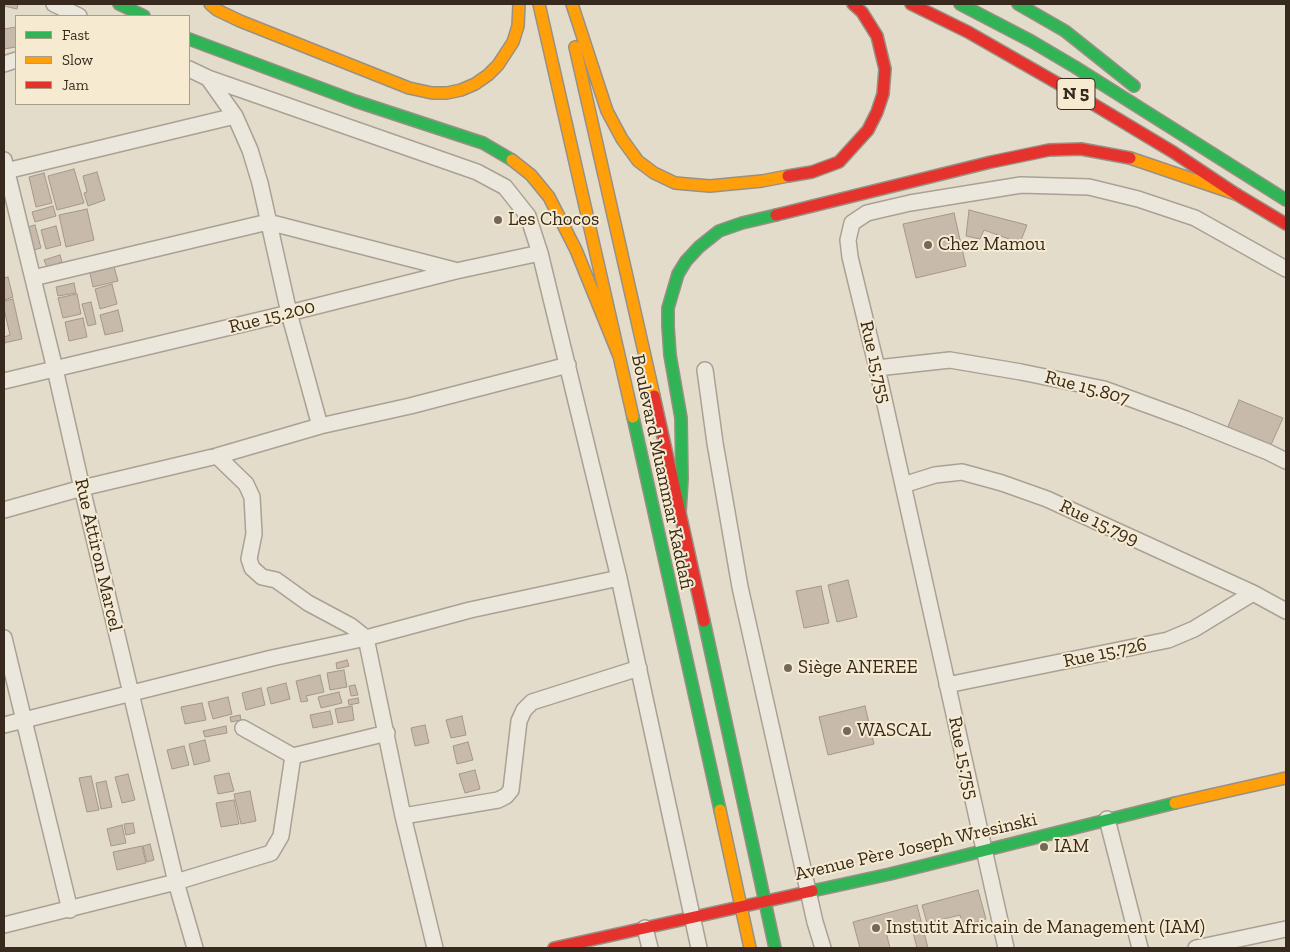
<!DOCTYPE html>
<meta charset="utf-8">
<style>
body{margin:0}
#map{position:relative;width:1290px;height:952px;overflow:hidden;background:#e4dcca;font-family:"Zilla Slab",serif}
canvas{display:block}
.frame{position:absolute;inset:0;border:5px solid #37291d;pointer-events:none}
.legend{position:absolute;left:15px;top:15px;width:175px;height:90px;box-sizing:border-box;background:#f6ebd0;border:1px solid #aa9d88;margin:0;padding:6px 9px;list-style:none;font-size:15px;color:#37291d}
.legend li{display:flex;align-items:center;gap:10px;height:25px}
.legend b{width:25px;border:1px solid #aa9d88}
</style>
<div id="map">
<canvas width="1290" height="952"></canvas>
<div class="frame"></div>
<ul class="legend">
<li><b style="height:6px;background:#30b455"></b>Fast</li>
<li><b style="height:6px;background:#ff9f0a"></b>Slow</li>
<li><b style="height:6px;background:#e5322d"></b>Jam</li>
</ul>
</div>
<script>
const ctx = document.querySelector('canvas').getContext('2d');
ctx.lineJoin = 'round';
function fill(path, color) {
  ctx.fillStyle = color;
  ctx.fill(path, 'evenodd');
}
function shape(rows) {
  const path = new Path2D();
  for (const r of rows) {
    path.moveTo(r[0], r[1]);
    for (let i = 2; i < r.length; i += 2) path.lineTo(r[i], r[i + 1]);
  }
  return path;
}
function strokePath(path, color, width, dash) {
  ctx.strokeStyle = color;
  ctx.lineWidth = width;
  ctx.lineCap = dash ? 'butt' : 'round';
  ctx.setLineDash(dash || []);
  ctx.stroke(path);
}
function label(font, color, halo, rows, align = 'center') {
  ctx.font = font + ' "Zilla Slab",serif';
  ctx.lineWidth = 4;
  ctx.setLineDash([]);
  ctx.textBaseline = 'middle';
  ctx.strokeStyle = halo;
  ctx.fillStyle = color;
  for (const [text, x, y, turn = 0] of rows) {
    ctx.save();
    ctx.translate(x, y);
    ctx.rotate((+turn || 0) * Math.PI / 180);
    ctx.textAlign = isNaN(turn) ? turn : align;
    if (halo) ctx.strokeText(text, 0, 0);
    ctx.fillText(text, 0, 0);
    ctx.restore();
  }
}
const building = shape([
 [4,4,18,4,17,9,4,6,4,4],
 [16,27,16,47,4,49,4,29,16,27],
 [74,169,84,203,57,210,48,176,74,169],
 [97,172,105,200,88,206,84,193,87,192,83,176,97,172],
 [44,173,52,203,36,207,29,177,44,173],
 [53,206,56,216,35,222,32,212,53,206],
 [87,209,94,240,66,247,59,215,87,209],
 [969,210,1027,225,1020,243,984,230,980,239,966,236,969,210],
 [954,213,966,266,916,278,903,224,954,213],
 [35,225,41,248,30,251,24,228,35,225],
 [56,226,61,245,46,249,41,230,56,226],
 [60,255,62,262,47,267,44,260,60,255],
 [114,267,118,281,93,287,90,273,114,267],
 [8,277,13,297,4,300,4,278,8,277],
 [74,283,76,293,58,296,56,287,74,283],
 [112,284,117,304,100,309,95,289,112,284],
 [77,294,81,314,63,318,58,298,77,294],
 [13,299,22,339,4,343,4,337,10,335,4,309,4,301,13,299],
 [91,302,96,324,88,326,82,304,91,302],
 [118,310,123,331,105,335,100,315,118,310],
 [83,318,87,337,69,341,65,322,83,318],
 [1239,400,1283,418,1270,447,1227,429,1239,400],
 [848,580,857,617,837,622,828,585,848,580],
 [821,586,829,623,804,628,796,591,821,586],
 [347,660,349,666,337,669,336,663,347,660],
 [344,670,347,687,330,690,327,673,344,670],
 [320,675,324,692,306,696,308,701,301,702,296,681,320,675],
 [286,683,290,699,271,704,267,688,286,683],
 [355,685,358,695,351,696,349,686,355,685],
 [261,688,265,705,246,710,242,693,261,688],
 [339,692,342,703,321,708,318,697,339,692],
 [228,697,232,714,213,719,208,702,228,697],
 [358,698,359,703,349,705,348,700,358,698],
 [202,703,206,720,185,724,181,707,202,703],
 [352,706,354,720,338,723,335,709,352,706],
 [865,706,874,744,828,755,819,717,865,706],
 [330,711,333,724,313,728,310,715,330,711],
 [240,715,241,720,231,722,230,717,240,715],
 [462,716,466,735,451,738,446,720,462,716],
 [425,725,429,743,415,746,411,728,425,725],
 [226,726,227,733,205,737,203,731,226,726],
 [205,740,210,761,194,765,189,744,205,740],
 [468,742,473,760,457,764,453,746,468,742],
 [184,746,189,765,172,769,167,750,184,746],
 [475,770,480,789,465,793,459,774,475,770],
 [229,773,234,791,218,794,214,776,229,773],
 [128,774,135,800,122,803,115,777,128,774],
 [91,776,99,810,87,812,79,778,91,776],
 [106,781,112,807,101,809,96,783,106,781],
 [250,791,256,821,241,824,234,794,250,791],
 [234,800,239,824,221,827,216,803,234,800],
 [133,823,135,833,126,835,124,824,133,823],
 [122,825,126,843,111,846,107,829,122,825],
 [150,844,154,860,147,862,143,846,150,844],
 [142,846,146,863,117,870,113,852,142,846],
 [978,890,986,919,962,926,960,915,927,923,922,905,978,890],
 [917,905,928,948,917,948,911,925,886,932,890,948,860,948,853,922,917,905]
]);
const street = shape([
 [54,4,79,16],
 [4,64,16,60],
 [189,69,208,78,477,172,505,187,528,216,540,253,619,578,699,948],
 [208,78,235,116,250,150,260,183,289,313,320,426],
 [4,160,55,369,82,488,176,882,195,948],
 [6,171,235,116],
 [33,278,268,222,454,270],
 [877,368,950,360,1021,372,1104,389,1186,419,1268,452,1286,461],
 [705,370,715,443,740,587,815,922,823,948],
 [4,381,289,313,456,271,540,253],
 [217,456,246,484,252,497,254,534,249,559,252,568,262,577,276,580,308,603,351,626,366,638,403,816,435,948],
 [903,485,935,475,962,472,1002,483,1047,499,1253,593,1286,611],
 [4,510,82,488,217,456,320,426,410,406,568,365],
 [4,638,70,910],
 [947,685,1168,640,1194,629,1253,593],
 [4,725,272,658,366,638,470,610,619,578],
 [293,756,387,733],
 [403,816,498,800,506,796,511,790,519,721,524,710,532,702,639,668],
 [1107,819,1140,948],
 [4,925,176,882,271,853,281,836,293,756,243,728],
 [645,928,650,948],
 [1006,948,877,368,850,257,848,240,852,223,867,213,910,203,1021,185,1089,187,1138,199,1195,218,1286,269],
 [1196,948,1286,929]
]);
const fast = shape([
 [119,4,144,16],
 [960,4,1031,41,1075,67,1286,200],
 [1018,4,1065,31,1134,86],
 [189,39,355,101,483,143,512,160],
 [633,417,720,810],
 [680,512,682,479,681,418,670,355,668,326,668,308,678,274,686,261,699,247,719,231,742,223,776,215],
 [704,621,775,948],
 [812,891,890,874,1175,803]
]);
const slow = shape([
 [210,4,217,10,240,21,409,88,432,93,447,93,461,90,475,84,488,75,498,65,513,42,518,26,519,4],
 [539,4,633,417],
 [572,4,607,111,622,139,638,161,654,173,675,183,710,186,762,181,788,176],
 [575,47,654,396],
 [1130,158,1236,194],
 [512,160,531,175,549,197,576,250,619,356],
 [1175,803,1286,778],
 [720,810,750,948]
]);
const jam = shape([
 [911,4,968,32,1078,95,1173,152,1236,194,1286,224],
 [788,176,812,172,839,162,868,130,877,112,883,94,885,69,877,36,862,12,853,4],
 [776,215,991,162,1049,150,1081,149,1130,158],
 [654,396,704,621],
 [554,948,812,891]
]);
const markers = [
 [498,220,5,"#74685a"],
 [928,245,5,"#74685a"],
 [788,668,5,"#74685a"],
 [847,731,5,"#74685a"],
 [1044,847,5,"#74685a"],
 [876,928,5,"#74685a"]
];
const shields = [
 [1076,94,38]
];
const shieldNames = [
 ["N 5",1076,94]
];
const poiNames = [
 ["Les Chocos",508,220],
 ["Chez Mamou",938,245],
 ["Siège ANEREE",798,668],
 ["WASCAL",857,731],
 ["IAM",1054,847],
 ["Instutit Africain de Management (IAM)",886,928]
];
const streetNames = [
 ["Rue 15.200",272,317,-14],
 ["Rue 15.755",875,362,77],
 ["Rue 15.807",1087,388,15],
 ["Boulevard Muammar Kaddafi",662,472,78],
 ["Rue 15.799",1099,523,25],
 ["Rue Attiron Marcel",98,555,77],
 ["Rue 15.726",1105,653,-12],
 ["Rue 15.755",963,758,78],
 ["Avenue Père Joseph Wresinski",916,847,-13]
];
fill(building, '#c7baab');
strokePath(building, '#a4978a', 1);
strokePath(street, '#a9a194', 18);
strokePath(fast, '#989084', 14);
strokePath(slow, '#989084', 14);
strokePath(jam, '#989084', 14);
strokePath(street, '#ece7dd', 15);
strokePath(fast, '#30b455', 11);
strokePath(slow, '#ff9f0a', 11);
strokePath(jam, '#e5322d', 11);
for (const [x, y, r, color] of markers) {
  const dot = new Path2D();
  dot.arc(x, y, r, 0, 2 * Math.PI);
  ctx.fillStyle = color;
  ctx.fill(dot);
  strokePath(dot, '#f6ebd0', 2);
}
for (const [x, y, w] of shields) {
  const box = new Path2D();
  box.roundRect(x - w / 2, y - 15.5, w, 31, 4);
  ctx.fillStyle = '#f6ebd0';
  ctx.fill(box);
  strokePath(box, '#37291d', 1);
}
label('bold 18px', '#37291d', null, shieldNames);
label('19px', '#37291d', '#f6ebd0', poiNames, 'left');
label('19px', '#37291d', '#f6ebd0', streetNames);
</script>
